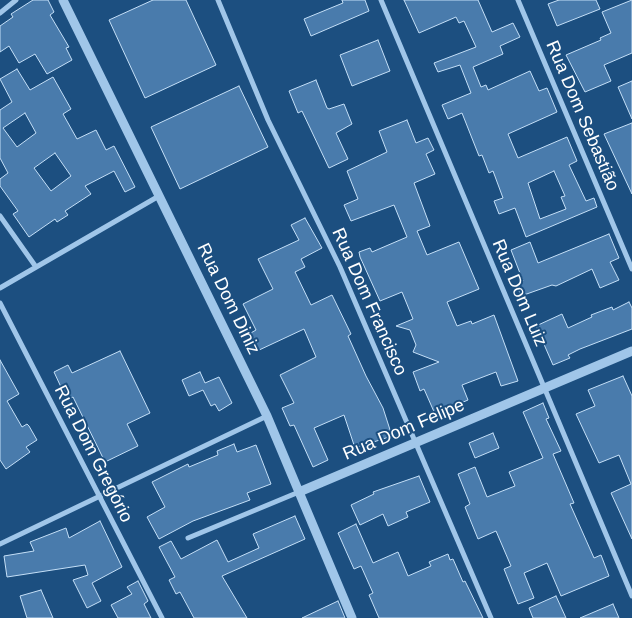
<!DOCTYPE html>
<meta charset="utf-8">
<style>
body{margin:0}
canvas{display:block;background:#1c4f80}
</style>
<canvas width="632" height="618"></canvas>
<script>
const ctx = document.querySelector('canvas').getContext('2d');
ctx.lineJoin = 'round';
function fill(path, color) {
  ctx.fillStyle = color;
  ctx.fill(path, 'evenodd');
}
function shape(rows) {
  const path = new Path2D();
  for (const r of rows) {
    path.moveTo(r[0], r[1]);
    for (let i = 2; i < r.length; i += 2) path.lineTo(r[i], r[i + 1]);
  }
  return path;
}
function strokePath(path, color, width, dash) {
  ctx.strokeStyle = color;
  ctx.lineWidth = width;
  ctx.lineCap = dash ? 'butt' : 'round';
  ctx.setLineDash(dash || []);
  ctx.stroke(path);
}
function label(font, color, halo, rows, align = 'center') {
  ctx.font = font + ' Arial,sans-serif';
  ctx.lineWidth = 4;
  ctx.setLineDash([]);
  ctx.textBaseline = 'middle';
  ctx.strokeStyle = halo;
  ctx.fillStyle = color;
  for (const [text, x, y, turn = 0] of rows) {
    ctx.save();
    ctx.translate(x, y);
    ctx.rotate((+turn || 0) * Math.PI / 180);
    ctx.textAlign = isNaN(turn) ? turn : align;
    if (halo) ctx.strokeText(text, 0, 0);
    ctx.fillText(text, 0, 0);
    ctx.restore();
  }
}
const building = shape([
 [33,0,48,0,54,12,50,15,69,47,66,48,72,60,47,74,35,54,19,63,9,46,0,52,0,26,13,17,11,14,33,0],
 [153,0,186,0,216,65,145,98,109,20,153,0],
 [342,0,365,0,369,11,311,36,304,19,343,3,342,0],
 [404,0,478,0,492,32,513,23,520,37,500,46,503,54,473,67,481,87,486,85,488,90,530,71,539,91,547,88,557,112,508,134,518,158,567,137,577,161,569,165,586,201,594,198,597,207,526,237,515,208,499,214,494,201,503,198,493,171,489,173,482,155,479,156,462,113,448,119,442,105,471,93,460,65,438,72,434,63,476,47,464,21,459,23,456,17,419,33,404,0],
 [554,171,565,196,561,197,566,209,540,219,528,183,554,171],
 [559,0,596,0,600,9,557,26,548,4,559,0],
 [632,0,632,53,604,65,611,81,585,92,566,55,601,40,600,38,611,33,602,12,632,0],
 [378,40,390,71,352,86,340,55,378,40],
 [17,69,30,90,53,77,71,109,63,114,77,139,96,130,106,150,114,146,135,187,125,192,114,171,85,186,91,194,65,211,68,215,57,222,55,219,29,237,13,214,18,211,0,186,0,179,8,173,0,158,0,110,12,102,0,79,17,69],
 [25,113,36,133,17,147,3,128,25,113],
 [55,153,71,176,51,191,34,168,55,153],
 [316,80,327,108,329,109,344,104,352,124,336,133,348,159,329,168,302,111,298,113,289,91,316,80],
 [632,81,632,119,618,87,632,81],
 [239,86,268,147,180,189,151,127,239,86],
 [407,120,416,143,428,138,434,150,426,154,435,174,414,183,430,226,417,231,427,255,459,242,479,289,447,302,457,326,471,321,472,324,494,315,518,381,501,386,496,372,462,385,468,400,435,414,424,389,420,391,413,372,439,362,413,352,416,345,410,330,396,326,413,319,402,292,380,301,360,257,359,252,370,248,372,252,407,237,394,205,351,221,344,205,358,199,347,171,387,152,379,131,407,120],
 [632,123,632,194,604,134,632,123],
 [305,218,322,248,301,259,305,267,295,272,311,305,332,295,351,334,348,336,366,376,383,408,392,436,355,448,344,415,314,428,328,460,313,467,294,425,290,426,282,408,294,403,280,375,316,357,304,329,257,351,249,334,256,330,243,304,273,289,258,259,299,240,291,225,305,218],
 [609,234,619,258,610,262,619,280,600,288,592,269,556,286,552,285,521,296,516,284,523,281,511,250,530,242,538,263,609,234],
 [629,302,632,308,632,329,580,349,568,355,570,358,553,365,536,326,562,314,568,328,592,317,591,315,612,307,613,310,629,302],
 [120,351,150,413,127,424,138,446,105,462,73,397,67,400,54,372,68,365,72,373,120,351],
 [0,360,19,394,7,401,22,427,27,424,29,426,37,440,26,447,30,452,6,469,0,460,0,360],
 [200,372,205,383,219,377,232,403,219,411,215,404,211,406,203,390,189,396,182,380,200,372],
 [623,376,632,396,632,539,611,493,631,484,619,455,599,463,576,414,595,406,588,390,623,376],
 [543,403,549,418,546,419,561,451,553,454,574,503,570,504,594,558,601,555,609,576,561,596,547,563,524,573,534,598,518,604,504,569,511,566,496,531,478,539,465,507,470,504,458,474,475,467,487,497,515,486,509,472,543,458,523,412,543,403],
 [493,433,499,448,475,458,469,443,493,433],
 [234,444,237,452,256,445,271,484,247,493,250,500,193,521,159,539,147,517,165,507,152,482,188,464,189,467,218,455,217,451,234,444],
 [419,476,430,502,406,512,408,517,388,526,383,514,360,525,351,505,374,494,373,492,419,476],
 [295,516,305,539,222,576,247,618,194,618,180,592,176,594,169,580,175,577,159,547,171,541,181,559,217,540,228,562,259,548,253,534,295,516],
 [100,521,122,567,92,583,101,601,87,608,73,580,88,575,85,565,7,577,4,556,34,551,30,542,66,528,69,538,100,521],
 [356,524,373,563,398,552,408,576,431,566,429,562,448,554,450,560,453,559,463,582,465,581,483,618,379,618,369,595,373,593,361,566,354,569,338,533,356,524],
 [138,581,148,601,144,604,151,618,118,618,111,605,132,594,127,587,138,581],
 [41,590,53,618,27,618,20,596,41,590],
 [556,596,566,618,533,618,529,608,556,596],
 [338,601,345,618,302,618,338,601],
 [613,604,619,618,580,618,613,604]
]);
const minor = shape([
 [218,0,268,120,340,267,491,618],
 [381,0,632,596],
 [518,0,632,269],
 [0,13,16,0],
 [0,216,36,267],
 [0,288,159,196],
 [0,303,162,618],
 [188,538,299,492],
 [0,544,267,416]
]);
const tertiary = shape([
 [63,0,267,416,352,618],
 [299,492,632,351]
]);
const streetNames = [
 ["Rua Dom Sebastião",582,116,67],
 ["Rua Dom Luiz",519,293,67],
 ["Rua Dom Diniz",228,299,64],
 ["Rua Dom Francisco",369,302,66],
 ["Rua Dom Felipe",404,430,-23],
 ["Rua Dom Gregório",93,454,63]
];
fill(building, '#497bac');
strokePath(building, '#c4dff7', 1);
strokePath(minor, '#a0c6e9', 5);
strokePath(tertiary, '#a0c6e9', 9);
label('18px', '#fff', '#1c4f80', streetNames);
</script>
